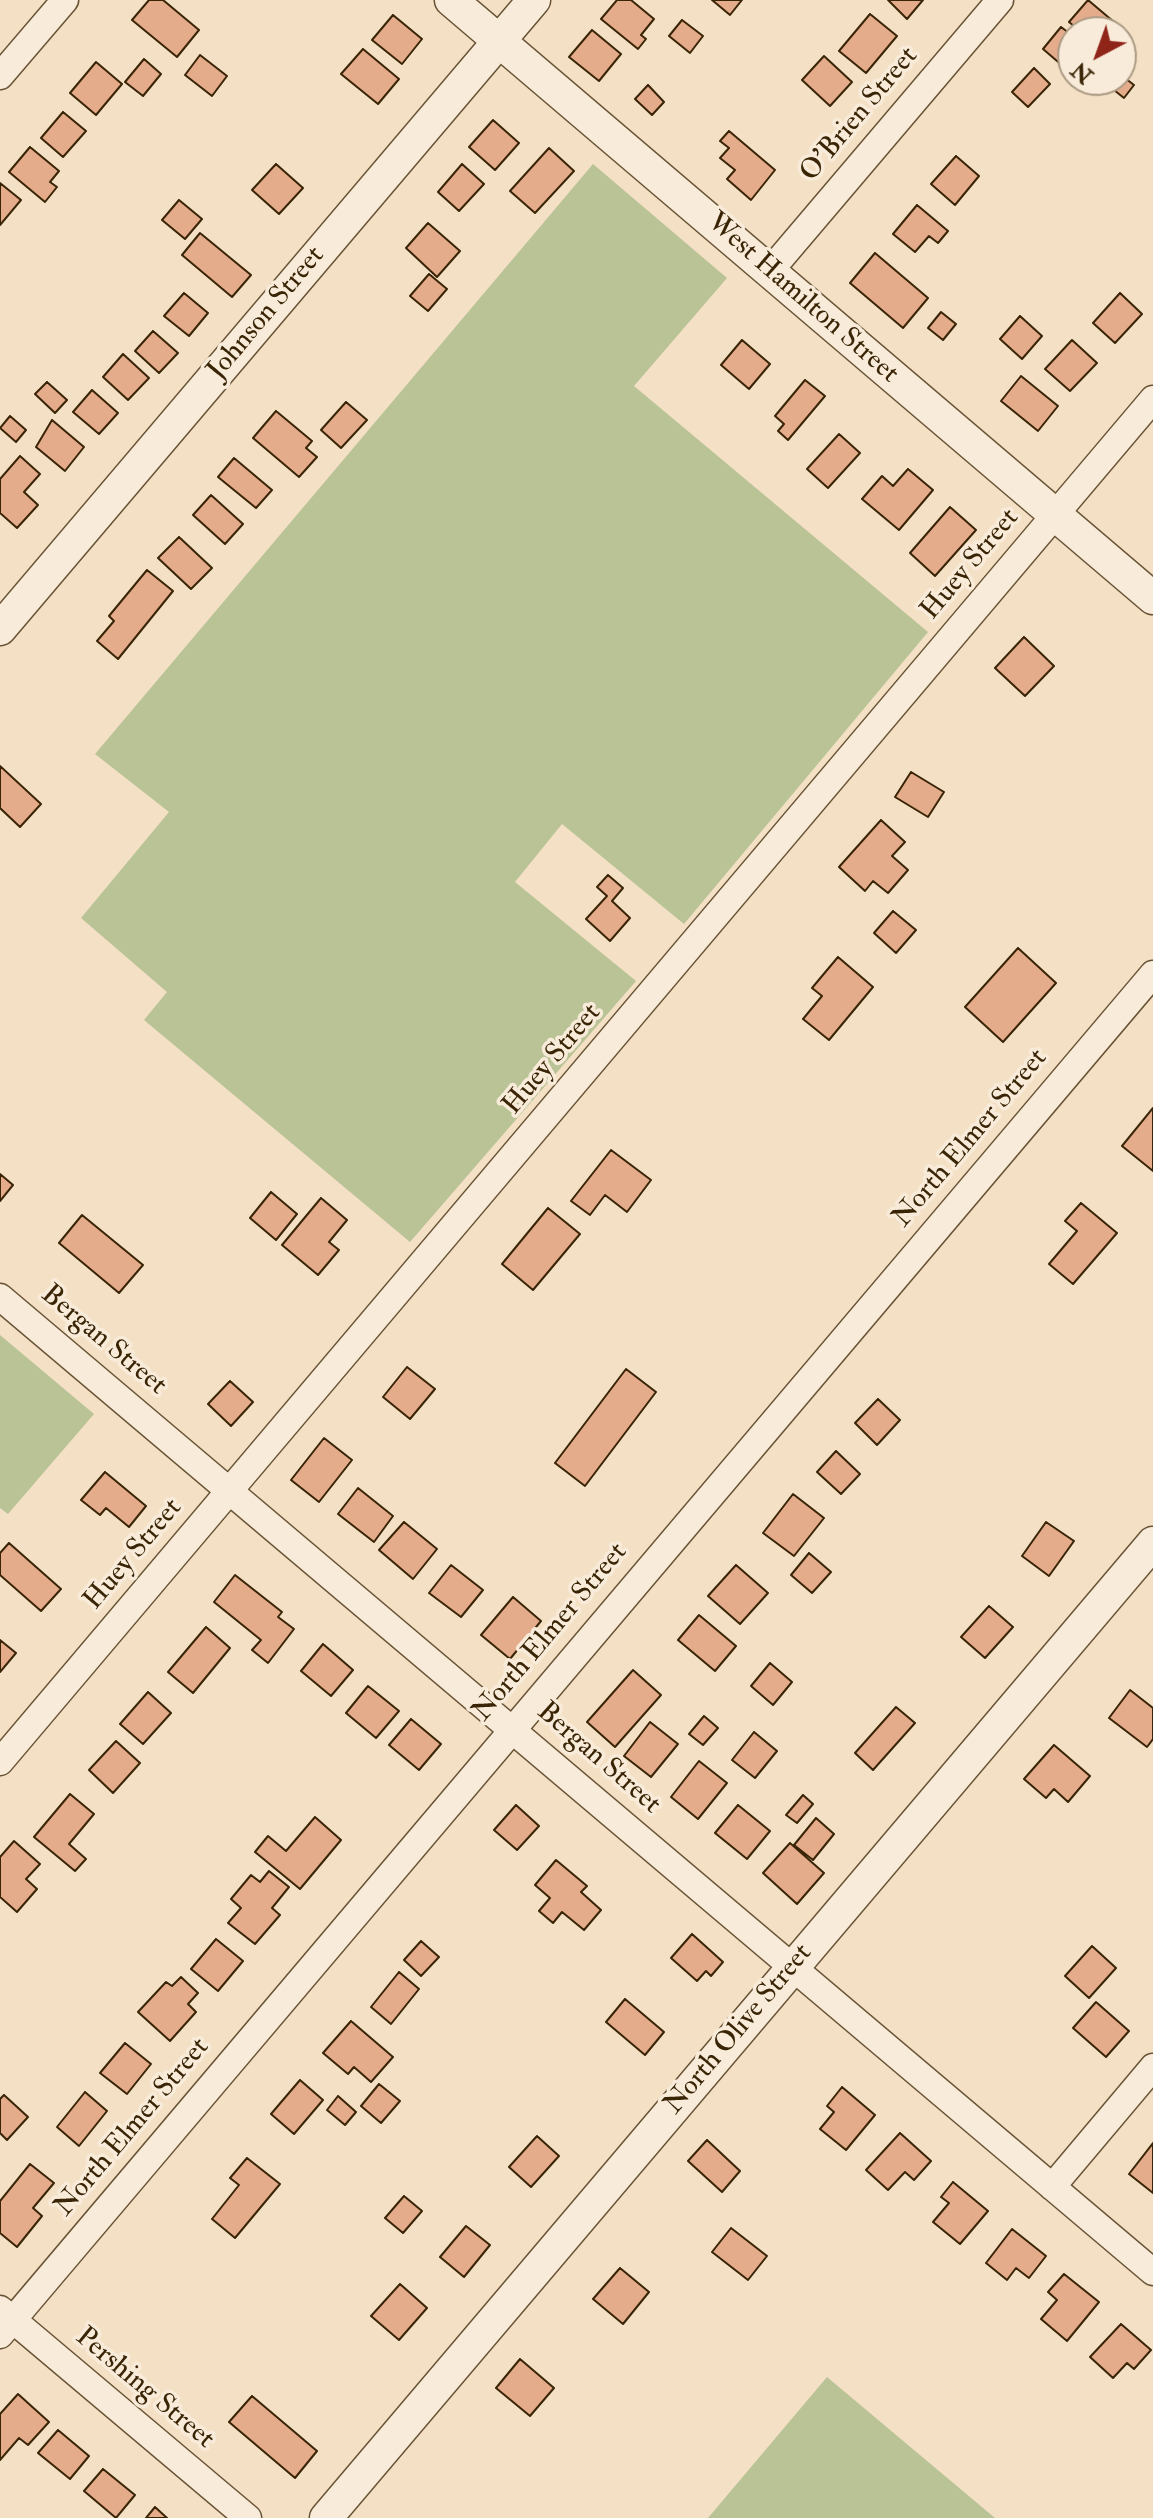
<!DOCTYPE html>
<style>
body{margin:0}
#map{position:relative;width:1153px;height:2518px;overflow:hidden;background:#f4e0c5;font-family:"IM FELL Double Pica",serif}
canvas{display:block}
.north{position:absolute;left:1057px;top:16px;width:80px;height:80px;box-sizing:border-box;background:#f8ebd9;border:2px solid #ac9b84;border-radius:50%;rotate:221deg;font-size:22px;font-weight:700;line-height:32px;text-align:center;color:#392405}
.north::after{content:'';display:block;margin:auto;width:28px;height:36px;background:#8f2418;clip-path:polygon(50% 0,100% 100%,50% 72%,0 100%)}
</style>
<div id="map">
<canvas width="1153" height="2518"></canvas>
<div class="north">N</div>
</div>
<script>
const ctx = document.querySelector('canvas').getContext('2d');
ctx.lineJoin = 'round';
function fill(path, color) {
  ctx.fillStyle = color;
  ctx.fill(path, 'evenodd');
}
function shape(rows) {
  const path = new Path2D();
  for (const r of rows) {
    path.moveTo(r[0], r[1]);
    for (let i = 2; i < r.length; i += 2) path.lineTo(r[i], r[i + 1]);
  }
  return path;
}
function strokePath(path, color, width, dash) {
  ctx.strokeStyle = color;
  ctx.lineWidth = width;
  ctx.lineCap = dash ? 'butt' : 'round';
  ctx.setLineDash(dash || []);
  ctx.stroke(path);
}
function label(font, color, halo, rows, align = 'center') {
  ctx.font = font + ' "IM FELL Double Pica",serif';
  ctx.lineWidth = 7;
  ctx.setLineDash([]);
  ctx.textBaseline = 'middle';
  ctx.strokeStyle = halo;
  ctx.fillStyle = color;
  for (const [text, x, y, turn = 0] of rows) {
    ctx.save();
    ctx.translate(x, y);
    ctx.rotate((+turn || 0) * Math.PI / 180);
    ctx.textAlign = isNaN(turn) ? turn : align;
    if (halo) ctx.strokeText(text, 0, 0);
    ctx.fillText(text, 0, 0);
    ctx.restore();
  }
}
const green = shape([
 [593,164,727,278,634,386,928,632,684,924,562,824,515,882,636,981,410,1242,144,1020,167,992,81,918,169,812,95,754],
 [0,1335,94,1414,8,1514,0,1508],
 [827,2377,995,2518,708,2518]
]);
const building = shape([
 [149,0,163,0,199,30,177,57,132,20,149,0],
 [617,0,631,0,654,19,641,35,646,39,638,49,601,19,617,0],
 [712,0,742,0,730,15,712,0],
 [888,0,923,0,907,19,888,0],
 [1088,0,1114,22,1106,32,1081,32,1069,22,1088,0],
 [870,14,897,36,866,73,839,51,870,14],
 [393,15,422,39,402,64,372,40,393,15],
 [682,20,703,36,690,53,669,36,682,20],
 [1061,27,1073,36,1071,73,1043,49,1061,27],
 [592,30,621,54,599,81,569,57,592,30],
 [363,49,399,79,378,104,341,74,363,49],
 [200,55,227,76,212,96,185,75,200,55],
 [824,56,852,82,830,106,802,80,824,56],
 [144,59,161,74,143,96,125,82,144,59],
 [96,62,122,84,96,115,70,93,96,62],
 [1034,68,1050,84,1028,107,1012,92,1034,68],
 [1121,75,1134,85,1124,98,1104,82,1121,80,1121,75],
 [648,85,664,102,652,115,635,99,648,85],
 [63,112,86,131,63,157,41,138,63,112],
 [493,120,519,143,495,170,469,147,493,120],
 [729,131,775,170,751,200,727,179,735,170,720,158,729,148,720,141,729,131],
 [30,147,59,171,50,182,57,187,45,202,9,172,30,147],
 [549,148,574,171,535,213,510,191,549,148],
 [956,156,979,176,955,205,931,184,956,156],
 [276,164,303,188,279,214,252,190,276,164],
 [462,164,484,184,459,211,438,192,462,164],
 [0,183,21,200,0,225,0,183],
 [179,200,202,219,185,239,162,220,179,200],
 [917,205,948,231,938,243,929,236,915,252,893,234,917,205],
 [428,223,460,251,437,277,406,248,428,223],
 [200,233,251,275,232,297,182,255,200,233],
 [875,253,928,298,903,328,850,283,875,253],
 [429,274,447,289,428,311,410,296,429,274],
 [184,293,208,313,189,336,164,316,184,293],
 [1120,293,1142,314,1115,343,1093,323,1120,293],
 [941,312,956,324,943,340,928,328,941,312],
 [1020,316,1042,336,1022,359,1000,339,1020,316],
 [153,331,178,353,159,373,135,351,153,331],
 [742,340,770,364,749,389,721,365,742,340],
 [1072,340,1097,363,1070,391,1045,369,1072,340],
 [123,354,149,378,128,400,103,377,123,354],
 [1021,376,1058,406,1038,431,1001,401,1021,376],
 [805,380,825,396,788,440,778,431,784,424,775,416,805,380],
 [47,382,67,400,55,413,35,394,47,382],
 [92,390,118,413,99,434,73,412,92,390],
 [346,402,367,420,341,448,321,430,346,402],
 [276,411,312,441,306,448,317,457,299,477,253,438,276,411],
 [10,416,26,430,16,442,0,428,10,416],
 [52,420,84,447,65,471,36,447,52,420],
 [839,434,860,453,828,488,807,469,839,434],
 [20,456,40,474,24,492,38,505,17,528,0,513,0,479,20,456],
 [234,458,272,490,256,508,218,477,234,458],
 [908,469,933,490,899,530,862,499,882,476,893,486,908,469],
 [211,495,243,524,225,544,193,515,211,495],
 [950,507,976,530,935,576,910,553,950,507],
 [179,537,212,568,191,589,158,558,179,537],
 [147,570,173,591,118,659,97,641,114,621,109,616,147,570],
 [1024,637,1054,666,1025,696,995,668,1024,637],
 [0,766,41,804,20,827,0,808,0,766],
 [911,772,944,792,928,817,895,797,911,772],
 [881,820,905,842,892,856,908,870,888,893,873,881,865,891,839,867,881,820],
 [608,875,623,888,612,901,630,918,610,941,586,919,607,896,597,887,608,875],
 [893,911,916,930,896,953,874,933,893,911],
 [1018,948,1056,983,1003,1042,965,1007,1018,948],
 [838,957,873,987,829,1040,803,1019,822,996,812,988,838,957],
 [1153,1108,1153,1171,1122,1146,1153,1108],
 [611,1150,651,1180,627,1212,605,1195,590,1215,571,1201,611,1150],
 [0,1174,13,1185,0,1201,0,1174],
 [271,1192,297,1214,276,1240,250,1218,271,1192],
 [321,1198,347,1220,329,1242,339,1250,318,1275,282,1245,321,1198],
 [1081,1203,1117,1233,1073,1284,1049,1264,1077,1231,1065,1221,1081,1203],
 [548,1208,580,1234,533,1290,502,1264,548,1208],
 [82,1215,143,1265,119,1293,59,1243,82,1215],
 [407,1367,435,1389,410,1419,383,1397,407,1367],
 [626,1369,656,1392,585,1486,555,1463,626,1369],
 [230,1381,253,1402,231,1426,208,1404,230,1381],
 [878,1399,900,1420,877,1445,855,1423,878,1399],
 [324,1438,352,1460,319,1502,291,1480,324,1438],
 [836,1451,860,1474,841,1494,817,1472,836,1451],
 [105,1472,146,1506,129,1527,106,1508,100,1515,81,1500,105,1472],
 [358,1488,393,1516,374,1542,338,1514,358,1488],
 [793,1494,824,1518,794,1556,763,1533,793,1494],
 [404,1522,437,1549,413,1579,379,1550,404,1522],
 [1046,1522,1074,1541,1049,1576,1022,1556,1046,1522],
 [9,1543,61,1589,41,1611,0,1575,0,1553,9,1543],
 [809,1553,831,1572,812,1593,791,1575,809,1553],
 [451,1565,483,1590,461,1617,429,1593,451,1565],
 [736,1565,768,1593,740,1624,708,1596,736,1565],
 [235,1575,282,1612,278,1617,294,1629,268,1663,252,1650,261,1640,214,1602,235,1575],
 [513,1597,541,1621,510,1659,481,1635,513,1597],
 [989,1606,1013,1627,985,1658,961,1637,989,1606],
 [699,1615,736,1646,715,1671,678,1640,699,1615],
 [206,1627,230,1648,193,1693,168,1672,206,1627],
 [0,1640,16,1653,0,1672,0,1640],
 [323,1644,353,1670,331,1696,301,1671,323,1644],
 [770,1663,792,1682,773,1705,751,1686,770,1663],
 [633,1670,661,1695,615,1747,587,1722,633,1670],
 [368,1686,399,1711,376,1738,346,1713,368,1686],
 [1130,1690,1153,1708,1153,1739,1147,1747,1109,1718,1130,1690],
 [148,1692,171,1713,143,1744,120,1724,148,1692],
 [896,1707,915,1723,873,1770,855,1753,896,1707],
 [704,1716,718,1728,703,1745,689,1734,704,1716],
 [411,1719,441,1744,419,1770,389,1745,411,1719],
 [650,1722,678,1744,651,1777,624,1756,650,1722],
 [754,1732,777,1751,755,1778,732,1760,754,1732],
 [116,1741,140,1763,113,1793,89,1770,116,1741],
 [1054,1745,1090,1776,1068,1802,1054,1789,1046,1798,1024,1779,1054,1745],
 [699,1761,727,1783,698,1819,671,1797,699,1761],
 [70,1794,94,1814,69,1844,86,1859,75,1871,34,1837,70,1794],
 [803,1795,813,1804,797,1823,786,1815,803,1795],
 [516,1805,539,1826,517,1850,494,1830,516,1805],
 [738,1805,770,1831,747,1859,715,1833,738,1805],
 [315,1817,341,1840,300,1889,255,1852,268,1836,286,1851,315,1817],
 [816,1818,834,1834,813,1860,794,1845,816,1818],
 [14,1841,40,1864,26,1879,37,1889,17,1912,0,1897,0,1857,14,1841],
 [790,1843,824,1873,797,1904,763,1873,790,1843],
 [556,1860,587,1886,581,1892,601,1910,584,1930,562,1912,553,1923,539,1911,550,1898,535,1885,556,1860],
 [269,1871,289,1887,272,1908,280,1915,255,1944,228,1923,241,1908,231,1899,251,1875,260,1882,269,1871],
 [692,1934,723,1962,711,1976,706,1971,697,1981,671,1958,692,1934],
 [216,1939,243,1961,218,1991,191,1969,216,1939],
 [421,1941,439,1957,421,1976,404,1960,421,1941],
 [1092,1946,1116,1968,1089,1998,1065,1976,1092,1946],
 [399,1972,419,1989,391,2024,371,2007,399,1972],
 [181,1977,198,1993,188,2004,196,2012,170,2041,138,2012,166,1982,172,1986,181,1977],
 [625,1999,664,2032,645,2055,606,2022,625,1999],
 [1096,2002,1129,2031,1106,2057,1073,2028,1096,2002],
 [351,2021,393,2057,371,2082,354,2067,348,2074,323,2053,351,2021],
 [125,2043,151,2064,127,2094,100,2073,125,2043],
 [300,2080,323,2100,294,2134,271,2114,300,2080],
 [379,2084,400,2101,381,2123,361,2106,379,2084],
 [842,2087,875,2115,846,2150,820,2129,834,2112,827,2106,842,2087],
 [85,2092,107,2111,79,2146,57,2127,85,2092],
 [4,2095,28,2117,7,2140,0,2133,0,2099,4,2095],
 [338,2096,356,2112,345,2125,327,2110,338,2096],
 [900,2133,931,2161,914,2180,905,2172,888,2190,866,2170,900,2133],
 [537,2136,559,2156,531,2187,509,2167,537,2136],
 [707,2140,740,2171,722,2192,688,2161,707,2140],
 [1153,2143,1153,2193,1129,2174,1153,2143],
 [247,2158,280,2184,235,2238,212,2219,239,2185,230,2178,247,2158],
 [30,2164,54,2183,33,2208,42,2216,17,2247,0,2233,0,2201,30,2164],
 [953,2182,988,2211,960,2244,933,2222,949,2203,941,2197,953,2182],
 [404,2196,422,2211,403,2233,385,2218,404,2196],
 [466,2226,490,2245,464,2277,440,2257,466,2226],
 [731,2228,767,2256,748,2280,712,2252,731,2228],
 [1012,2229,1046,2256,1029,2278,1016,2268,1007,2280,986,2263,1012,2229],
 [620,2268,649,2292,623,2324,593,2299,620,2268],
 [1064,2274,1099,2302,1067,2341,1041,2319,1057,2300,1048,2292,1064,2274],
 [400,2284,427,2308,399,2340,371,2316,400,2284],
 [1121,2324,1151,2350,1134,2369,1127,2363,1113,2378,1090,2357,1121,2324],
 [520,2359,554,2388,530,2416,496,2388,520,2359],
 [18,2394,49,2422,28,2445,19,2438,0,2460,0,2414,18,2394],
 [252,2396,317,2451,295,2478,229,2422,252,2396],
 [58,2430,89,2456,70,2479,38,2453,58,2430],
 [103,2469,135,2495,116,2518,84,2491,103,2469],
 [155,2507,167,2518,146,2518,155,2507]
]);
const minor = shape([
 [0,76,65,0],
 [769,272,1000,0],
 [0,1297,1153,2272],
 [0,1762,1153,399],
 [1052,2187,1153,2067],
 [0,2309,248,2518],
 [0,2335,1153,974]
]);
const tertiary = shape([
 [451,0,1153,598],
 [0,629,534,0],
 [326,2518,1153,1543]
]);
const streetNames = [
 ["O'Brien Street",860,115,-50],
 ["West Hamilton Street",802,299,41],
 ["Johnson Street",267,314,-50],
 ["Huey Street",971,565,-50],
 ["Huey Street",553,1060,-50],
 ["North Elmer Street",971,1139,-50],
 ["Bergan Street",103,1341,40],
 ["Huey Street",134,1555,-50],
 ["North Elmer Street",551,1633,-50],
 ["Bergan Street",598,1759,41],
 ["North Olive Street",739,2030,-50],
 ["North Elmer Street",133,2128,-50],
 ["Pershing Street",144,2389,40]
];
fill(green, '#b9c396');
fill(building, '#e5ac8c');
strokePath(building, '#392405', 2);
strokePath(minor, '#685335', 29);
strokePath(tertiary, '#685335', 35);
strokePath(minor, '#f8ebd9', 26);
strokePath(tertiary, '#f8ebd9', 32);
label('28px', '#392405', '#f8ebd9', streetNames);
</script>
